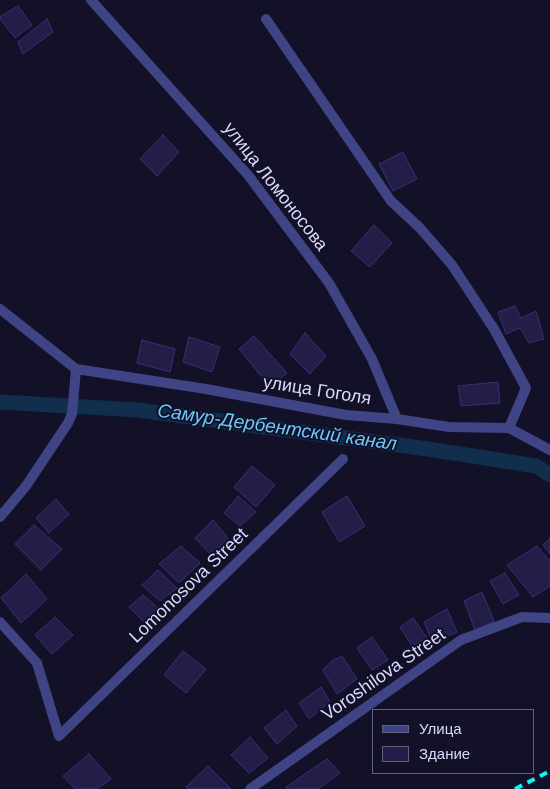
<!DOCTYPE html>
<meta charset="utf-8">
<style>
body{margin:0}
#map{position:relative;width:550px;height:789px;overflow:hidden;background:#121128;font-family:Arial,sans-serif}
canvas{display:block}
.legend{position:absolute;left:372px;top:709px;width:162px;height:65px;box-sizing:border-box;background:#121128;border:1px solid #62617d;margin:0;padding:6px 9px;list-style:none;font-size:15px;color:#dadafd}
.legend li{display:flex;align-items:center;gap:10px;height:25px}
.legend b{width:25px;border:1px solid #62617d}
</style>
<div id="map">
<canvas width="550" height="789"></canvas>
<ul class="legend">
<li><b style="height:6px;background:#3f4484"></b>Улица</li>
<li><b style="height:14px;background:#221e48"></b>Здание</li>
</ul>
</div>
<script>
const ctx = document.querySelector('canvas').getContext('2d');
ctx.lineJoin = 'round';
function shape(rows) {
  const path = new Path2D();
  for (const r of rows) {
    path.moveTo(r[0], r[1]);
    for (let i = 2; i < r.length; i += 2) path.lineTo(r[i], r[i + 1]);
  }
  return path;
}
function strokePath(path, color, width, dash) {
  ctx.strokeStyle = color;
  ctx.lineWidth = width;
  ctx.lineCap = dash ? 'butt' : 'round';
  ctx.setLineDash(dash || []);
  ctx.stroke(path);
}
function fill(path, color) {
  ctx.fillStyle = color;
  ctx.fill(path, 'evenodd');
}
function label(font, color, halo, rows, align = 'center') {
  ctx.font = font + ' Arial,sans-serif';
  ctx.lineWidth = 4;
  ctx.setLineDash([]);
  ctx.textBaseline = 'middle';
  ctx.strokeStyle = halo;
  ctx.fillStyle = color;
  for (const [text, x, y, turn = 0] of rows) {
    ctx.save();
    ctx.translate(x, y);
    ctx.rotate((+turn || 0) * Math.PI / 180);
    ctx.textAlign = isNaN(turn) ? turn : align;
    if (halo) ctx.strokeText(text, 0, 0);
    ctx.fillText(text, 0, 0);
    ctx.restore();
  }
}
const canal = shape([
 [0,402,138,410,435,450,536,466,550,475]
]);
const building = shape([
 [18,6,32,25,15,38,0,19,0,17,18,6],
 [47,19,53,32,23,54,18,42,47,19],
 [163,135,179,152,157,176,140,159,163,135],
 [403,152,417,179,393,191,379,164,403,152],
 [374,225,392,243,370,267,351,251,374,225],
 [515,306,521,318,536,311,544,339,529,343,520,328,506,334,498,312,515,306],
 [305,333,326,356,310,374,290,354,305,333],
 [254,336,287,373,270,387,239,349,254,336],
 [189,337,220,347,212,372,183,362,189,337],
 [142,340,175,349,170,372,137,363,142,340],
 [498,382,500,403,461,406,458,386,498,382],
 [252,466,275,485,256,507,234,487,252,466],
 [238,496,256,512,240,526,224,513,238,496],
 [347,496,365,526,339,542,322,512,347,496],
 [56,499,69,514,49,533,36,518,56,499],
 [213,520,228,538,212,556,195,538,213,520],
 [34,525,62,549,41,570,15,544,34,525],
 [550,538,550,554,543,545,550,538],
 [181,546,200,563,179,583,159,564,181,546],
 [537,546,550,561,550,586,533,597,507,565,537,546],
 [158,570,177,588,160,601,142,585,158,570],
 [505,573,519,595,503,604,490,581,505,573],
 [26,574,47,599,21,623,1,598,26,574],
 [482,592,494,621,475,630,464,601,482,592],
 [143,595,158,608,144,622,129,607,143,595],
 [447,609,457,632,433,643,424,622,447,609],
 [55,617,73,635,52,654,35,635,55,617],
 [413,618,427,638,412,646,400,627,413,618],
 [372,637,388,660,372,670,357,648,372,637],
 [183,651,206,669,186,693,164,675,183,651],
 [342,656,357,679,337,694,323,670,332,661,342,656],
 [321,687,330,702,309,719,299,703,321,687],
 [286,710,297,726,277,744,264,728,286,710],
 [250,737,268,758,249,773,231,755,250,737],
 [89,754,111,779,97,789,75,789,63,776,89,754],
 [327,759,340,773,318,789,287,789,286,787,327,759],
 [208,766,231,789,188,789,186,787,208,766]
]);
const street = shape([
 [91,0,248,175,329,283,372,359,397,419],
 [266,19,391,201,420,228,452,265,494,329,526,388,509,428],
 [0,309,76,369,206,389,346,415,397,419,449,427,509,428,550,450],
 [0,517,26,486,68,423,72,414,76,369],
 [0,622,37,663,59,736,343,459],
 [250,789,461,640,522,617,550,618]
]);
const rail = shape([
 [515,789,550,771]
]);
const streetNames = [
 ["улица Ломоносова",275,187,52],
 ["улица Гоголя",317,391,9],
 ["Lomonosova Street",189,586,-44],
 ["Voroshilova Street",384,675,-35]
];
const waterNames = [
 ["Самур-Дербентский канал",277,428,8]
];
strokePath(canal, '#112e4c', 15);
fill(building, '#221e48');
strokePath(building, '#373173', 1);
strokePath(street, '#3f4484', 10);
strokePath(rail, '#0ff4ef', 4, [8, 6]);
label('18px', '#dadafd', '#121128', streetNames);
label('italic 19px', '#6dc8f8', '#121128', waterNames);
</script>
